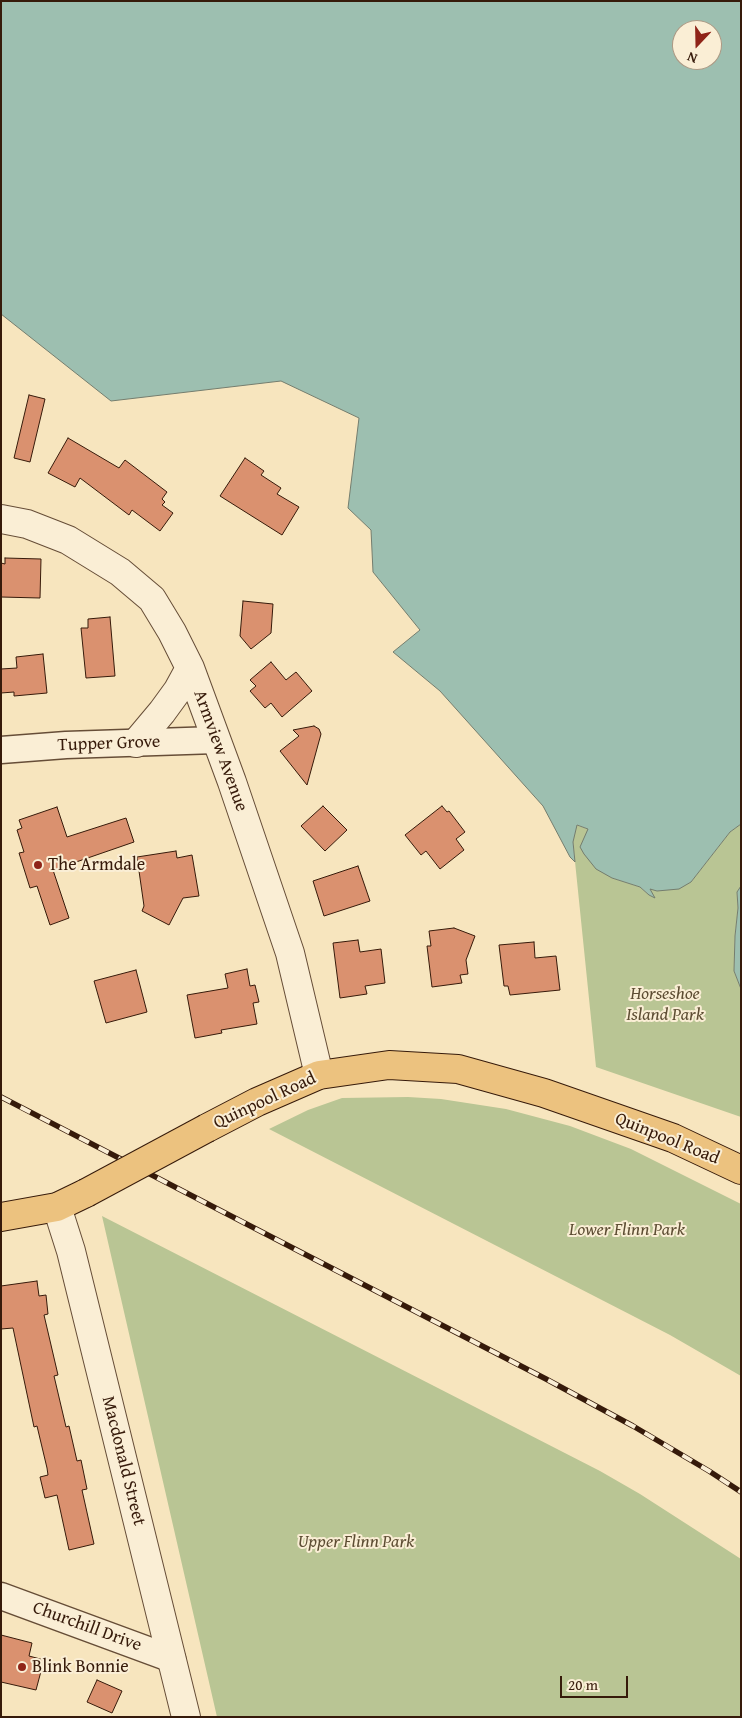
<!DOCTYPE html>
<style>
body{margin:0}
#map{position:relative;width:742px;height:1718px;overflow:hidden;background:#f7e5be;font-family:"Gentium Book Plus",serif}
canvas{display:block}
.frame{position:absolute;inset:0;border:2px solid #361a0a;pointer-events:none}
.north{position:absolute;left:672px;top:20px;width:50px;height:50px;box-sizing:border-box;background:#faeed5;border:1px solid #ac9984;border-radius:50%;rotate:201deg;font-size:14px;font-weight:700;line-height:20px;text-align:center;color:#361a0a}
.north::after{content:'';display:block;margin:auto;width:18px;height:22px;background:#8f2418;clip-path:polygon(50% 0,100% 100%,50% 72%,0 100%)}
.scale{position:absolute;left:560px;top:1676px;width:68px;height:22px;box-sizing:border-box;border:2px solid #361a0a;border-top:0;padding-left:6px;font-size:15px;line-height:18px;white-space:nowrap;color:#361a0a;-webkit-text-stroke:4px #faeed5;paint-order:stroke}
</style>
<div id="map">
<canvas width="742" height="1718"></canvas>
<div class="frame"></div>
<div class="north">N</div>
<div class="scale">20 m</div>
</div>
<script>
const ctx = document.querySelector('canvas').getContext('2d');
ctx.lineJoin = 'round';
function fill(path, color) {
  ctx.fillStyle = color;
  ctx.fill(path, 'evenodd');
}
function shape(rows) {
  const path = new Path2D();
  for (const r of rows) {
    path.moveTo(r[0], r[1]);
    for (let i = 2; i < r.length; i += 2) path.lineTo(r[i], r[i + 1]);
  }
  return path;
}
function strokePath(path, color, width, dash) {
  ctx.strokeStyle = color;
  ctx.lineWidth = width;
  ctx.lineCap = dash ? 'butt' : 'round';
  ctx.setLineDash(dash || []);
  ctx.stroke(path);
}
function label(font, color, halo, rows, align = 'center') {
  ctx.font = font + ' "Gentium Book Plus",serif';
  ctx.lineWidth = 4;
  ctx.setLineDash([]);
  ctx.textBaseline = 'middle';
  ctx.strokeStyle = halo;
  ctx.fillStyle = color;
  for (const [text, x, y, turn = 0] of rows) {
    ctx.save();
    ctx.translate(x, y);
    ctx.rotate((+turn || 0) * Math.PI / 180);
    ctx.textAlign = isNaN(turn) ? turn : align;
    if (halo) ctx.strokeText(text, 0, 0);
    ctx.fillText(text, 0, 0);
    ctx.restore();
  }
}
const green = shape([
 [741,824,741,886,737,893,738,908,735,936,734,971,741,989,741,1117,596,1067,573,842,576,825,588,829,612,878,640,887,649,895,654,897,649,889,691,882,730,832],
 [408,1097,441,1099,506,1109,570,1126,631,1149,741,1204,741,1376,670,1335,269,1129,308,1110,342,1098],
 [102,1216,600,1471,640,1494,741,1559,741,1717,217,1717]
]);
const water = shape([
 [1,1,741,1,741,824,730,832,691,882,679,889,657,891,650,889,655,898,649,895,640,887,612,878,596,869,584,854,580,847,588,829,577,825,573,842,575,862,570,857,543,806,440,691,393,652,420,630,373,572,371,530,348,508,359,418,281,381,111,401,1,314,1,1],
 [682,30,712,30,712,60,682,60,682,30],
 [741,886,741,989,734,971,735,936,738,908,737,892,741,886]
]);
const building = shape([
 [29,395,45,399,30,462,14,458,29,395],
 [68,438,119,468,125,460,167,492,162,499,165,502,162,505,173,513,160,531,132,510,129,515,80,478,75,487,48,473,68,438],
 [245,458,264,471,261,475,281,488,277,494,299,507,282,535,220,496,245,458],
 [5,558,41,559,40,598,1,597,1,563,5,564,5,558],
 [243,601,273,604,271,633,251,649,240,636,243,601],
 [110,617,115,676,86,678,81,628,88,628,88,619,110,617],
 [43,654,47,693,14,696,14,692,1,693,1,669,17,668,16,657,43,654],
 [271,662,286,680,296,672,312,691,282,717,271,703,265,708,250,691,256,686,250,680,271,662],
 [314,726,319,729,321,734,307,785,280,751,299,736,293,730,314,726],
 [323,806,347,830,325,851,301,826,323,806],
 [442,806,447,812,449,811,465,832,456,839,464,850,440,869,426,851,421,855,405,835,442,806],
 [57,807,67,837,126,818,134,842,53,870,69,918,50,925,37,886,30,888,19,853,24,852,17,830,22,828,19,820,57,807],
 [176,851,177,858,192,855,199,896,183,898,169,925,142,911,144,906,137,857,176,851],
 [358,866,370,901,324,916,313,881,358,866],
 [454,928,475,936,466,960,468,974,460,975,462,983,432,987,427,946,431,946,429,931,454,928],
 [358,940,360,952,381,949,385,983,365,986,367,994,340,998,333,943,358,940],
 [534,942,535,958,556,956,560,990,510,995,508,986,504,986,499,945,534,942],
 [247,969,250,986,255,985,259,1002,253,1003,257,1024,221,1030,222,1033,195,1038,187,995,228,988,225,974,247,969],
 [136,970,147,1012,106,1023,94,981,136,970],
 [37,1281,39,1296,46,1295,48,1314,44,1315,58,1375,54,1376,66,1427,69,1426,77,1461,81,1460,87,1489,82,1490,94,1544,69,1550,57,1495,45,1498,40,1477,48,1475,47,1468,37,1426,34,1427,13,1328,1,1329,1,1286,37,1281],
 [1,1635,32,1643,29,1656,44,1660,36,1690,1,1682,1,1635],
 [97,1680,122,1691,112,1713,87,1702,97,1680]
]);
const minor = shape([
 [1,750,66,745,216,740],
 [1,1596,172,1659]
]);
const tertiary = shape([
 [1,519,27,524,68,540,120,572,152,599,172,632,190,668,232,782,290,953,319,1075],
 [136,743,162,712,178,690,190,668],
 [57,1207,71,1251,186,1717]
]);
const primary = shape([
 [207,1128,257,1102,319,1075,389,1065,458,1069,544,1093,673,1138,741,1170],
 [1,1217,57,1207,86,1193]
]);
const rail = shape([
 [1,1097,546,1379,633,1426,709,1471,741,1492]
]);
const primaryBridge = shape([
 [86,1193,207,1128]
]);
const markers = [
 [38,865,5,"#8f2418"],
 [22,1667,5,"#8f2418"]
];
const streetNames = [
 ["Tupper Grove",109,744,-2],
 ["Armview Avenue",220,751,70],
 ["Quinpool Road",265,1101,-25],
 ["Quinpool Road",667,1139,22],
 ["Macdonald Street",123,1461,76],
 ["Churchill Drive",87,1627,20]
];
const poiNames = [
 ["The Armdale",48,865],
 ["Blink Bonnie",32,1667]
];
const parkNames = [
 ["Horseshoe",665,994],
 ["Island Park",665,1015],
 ["Lower Flinn Park",627,1230],
 ["Upper Flinn Park",356,1542]
];
fill(green, '#b9c594');
fill(water, '#9dbfb0');
strokePath(water, '#747d6e', 1);
fill(building, '#da916f');
strokePath(building, '#361a0a', 1);
strokePath(minor, '#664d37', 29);
strokePath(tertiary, '#664d37', 30);
strokePath(primary, '#361a0a', 30);
strokePath(minor, '#faeed5', 26);
strokePath(tertiary, '#faeed5', 28);
strokePath(primary, '#ecc27f', 28);
strokePath(rail, '#361a0a', 5.5);
strokePath(rail, '#faeed5', 4, [11]);
strokePath(primaryBridge, '#361a0a', 30, []);
strokePath(primaryBridge, '#ecc27f', 28);
for (const [x, y, r, color] of markers) {
  const dot = new Path2D();
  dot.arc(x, y, r, 0, 2 * Math.PI);
  ctx.fillStyle = color;
  ctx.fill(dot);
  strokePath(dot, '#faeed5', 2);
}
label('18px', '#361a0a', '#faeed5', streetNames);
label('18px', '#361a0a', '#faeed5', poiNames, 'left');
label('italic 18px', '#5d4d33', '#faeed5', parkNames);
</script>
